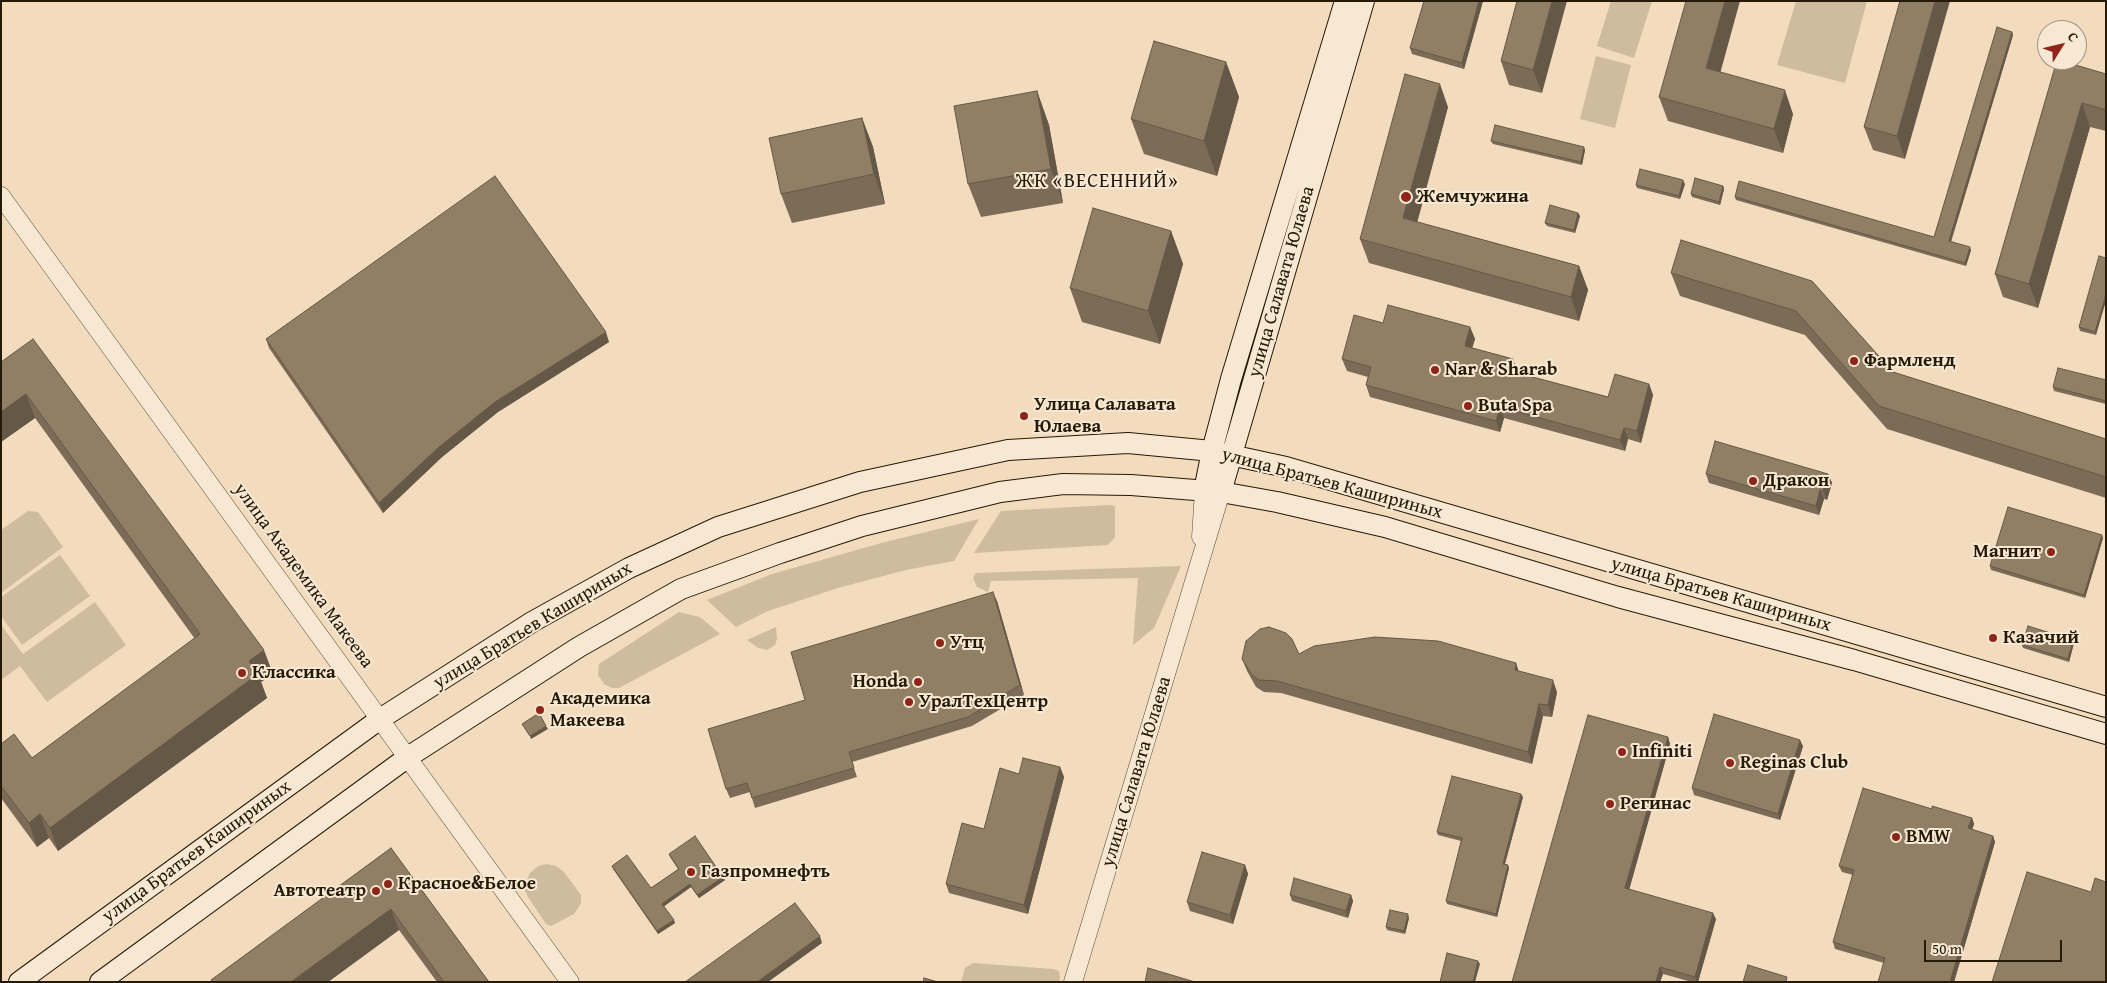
<!DOCTYPE html>
<meta charset="utf-8">
<style>
body{margin:0}
#map{position:relative;width:2107px;height:983px;overflow:hidden;background:#f2dcbd;font-family:"Gentium Book Plus",serif}
canvas{display:block}
.frame{position:absolute;inset:0;border:2px solid #261906;pointer-events:none}
.north{position:absolute;left:2037px;top:20px;width:50px;height:50px;box-sizing:border-box;background:#f7e8d4;border:1px solid #a39582;border-radius:50%;rotate:54deg;font-size:14px;font-weight:700;line-height:20px;text-align:center;color:#261906}
.north::after{content:'';display:block;margin:auto;width:18px;height:22px;background:#8f2418;clip-path:polygon(50% 0,100% 100%,50% 72%,0 100%)}
.scale{position:absolute;left:1924px;top:940px;width:138px;height:22px;box-sizing:border-box;border:2px solid #261906;border-top:0;padding-left:6px;font-size:15px;line-height:18px;white-space:nowrap;color:#261906;-webkit-text-stroke:4px #f7e8d4;paint-order:stroke}
</style>
<div id="map">
<canvas width="2107" height="983"></canvas>
<div class="frame"></div>
<div class="north">С</div>
<div class="scale">50 m</div>
</div>
<script>
const ctx = document.querySelector('canvas').getContext('2d');
ctx.lineJoin = 'round';
function fill(path, color) {
  ctx.fillStyle = color;
  ctx.fill(path, 'evenodd');
}
function shape(rows) {
  const path = new Path2D();
  for (const r of rows) {
    path.moveTo(r[0], r[1]);
    for (let i = 2; i < r.length; i += 2) path.lineTo(r[i], r[i + 1]);
  }
  return path;
}
function strokePath(path, color, width, dash) {
  ctx.strokeStyle = color;
  ctx.lineWidth = width;
  ctx.lineCap = dash ? 'butt' : 'round';
  ctx.setLineDash(dash || []);
  ctx.stroke(path);
}
function label(font, color, halo, rows, align = 'center') {
  ctx.font = font + ' "Gentium Book Plus",serif';
  ctx.lineWidth = 4;
  ctx.setLineDash([]);
  ctx.textBaseline = 'middle';
  ctx.strokeStyle = halo;
  ctx.fillStyle = color;
  for (const [text, x, y, turn = 0] of rows) {
    ctx.save();
    ctx.translate(x, y);
    ctx.rotate((+turn || 0) * Math.PI / 180);
    ctx.textAlign = isNaN(turn) ? turn : align;
    if (halo) ctx.strokeText(text, 0, 0);
    ctx.fillText(text, 0, 0);
    ctx.restore();
  }
}
const green = shape([
 [1611,1,1652,1,1634,58,1597,46],
 [1796,1,1867,1,1845,83,1777,65],
 [1596,56,1631,65,1615,128,1580,119],
 [1109,505,1115,506,1115,537,1108,545,974,553,1001,511],
 [28,511,38,512,63,547,1,593,1,530],
 [979,519,954,561,906,570,838,588,768,611,736,627,707,600,772,574,885,542],
 [60,555,90,596,22,645,1,616,1,597],
 [1181,566,1154,628,1133,645,1138,578,991,581,988,592,977,587,973,578,976,573],
 [95,602,126,645,47,702,20,666,1,680,1,625,23,654],
 [679,612,700,617,720,634,619,688,612,688,604,684,598,675,599,664],
 [776,627,777,639,775,645,767,650,758,648,747,640],
 [547,864,556,866,564,872,581,895,581,903,574,914,551,926,546,924,528,897,524,888,530,873,538,866],
 [973,963,1053,969,1059,971,1060,978,1059,982,961,982,965,968]
]);
const tertiary = shape([
 [1,196,570,982],
 [1201,537,1204,491],
 [1073,982,1221,492]
]);
const secondary = shape([
 [1204,491,1212,451,1231,379,1345,1],
 [1221,492,1364,1],
 [19,982,380,719,532,622,629,568,718,527,860,482,1008,450,1128,443,1212,451,1286,467,2106,707],
 [100,982,408,757,579,647,681,589,780,553,862,526,1000,492,1063,484,1131,485,1221,492,1277,502,1385,527,1618,597,1854,660,2106,734]
]);
const wall = shape([
 [1424,1,1483,1,1464,69,1412,54,1410,48],
 [1517,1,1542,93,1509,85,1501,61],
 [1900,1,1905,159,1873,150,1864,127],
 [2012,32,2013,35,1951,242,1971,250,1966,266,1736,200,1735,197,1934,237],
 [2057,60,2106,74,2106,131,2090,127,2038,308,2003,297,1995,274],
 [1226,62,1239,97,1217,176,1144,154,1131,119],
 [1720,72,1793,114,1783,153,1668,121,1659,97],
 [1037,91,1049,125,1063,203,981,217,968,184],
 [1448,107,1417,222,1579,266,1588,290,1579,321,1369,263,1360,239],
 [862,118,873,147,885,204,792,223,781,194],
 [1491,141,1585,150,1582,165,1493,144],
 [1685,184,1680,199,1637,188,1636,185],
 [1723,186,1724,189,1720,205,1692,197,1691,194],
 [1578,213,1580,216,1575,233,1547,226,1545,223],
 [1171,231,1183,264,1160,344,1082,322,1070,288],
 [2106,258,2096,335,2080,331,2079,327],
 [1671,273,1812,281,1893,372,2106,439,2106,498,1887,429,1805,335,1680,296],
 [1383,323,1470,327,1475,339,1472,348,1513,359,1517,371,1517,373,1608,397,1649,384,1653,395,1641,443,1628,439,1625,451,1504,418,1500,432,1370,397,1366,385,1368,377,1347,371,1342,359],
 [266,339,609,342,498,412,442,457,383,513,269,348],
 [1,362,273,674,261,682,267,698,58,851,49,838,37,847,1,798,1,744,32,758,195,639,35,418,1,442],
 [2106,380,2106,404,2054,391,2053,387],
 [1706,474,1828,474,1832,483,1827,500,1824,499,1819,515,1709,483],
 [2103,538,2085,598,1991,570,1990,566],
 [997,601,1024,695,972,726,852,762,857,777,755,808,750,792,730,798,726,789,805,700],
 [2074,643,2069,662,2023,648,2022,645],
 [1299,654,1516,663,1518,671,1557,692,1552,717,1543,716,1532,764,1281,693,1264,692,1256,687,1247,671,1242,659],
 [1668,737,1670,744,1629,889,1716,919,1698,982,1692,982,1663,974,1660,982,1512,982],
 [1803,746,1780,820,1694,795,1692,788],
 [1060,767,1064,777,1028,914,949,893,946,884,984,829,1019,774],
 [1523,797,1505,864,1509,868,1497,917,1447,904,1446,901,1461,841,1438,835,1437,832],
 [1932,809,1972,818,1974,824,1972,830,1993,836,1995,842,1954,982,1878,982,1884,963,1835,949,1833,942,1853,875,1842,872,1839,866],
 [391,848,489,982,437,982,399,930,328,982,212,982,211,980],
 [669,854,725,880,699,898,691,887,664,906,675,923,658,934,613,869,612,866,651,888,678,869,670,857],
 [1245,865,1248,874,1233,924,1190,911,1187,902],
 [1290,895,1351,895,1353,901,1348,918,1292,901],
 [1409,918,1405,934,1387,930,1386,927]
]);
const shadedWall = shape([
 [1479,1,1483,1,1464,69,1462,63],
 [1552,1,1567,1,1542,93,1533,70],
 [1725,1,1740,1,1715,92,1706,68],
 [1935,1,1950,1,1905,159,1897,136],
 [2012,32,2013,35,1950,244,1949,241],
 [1226,62,1239,97,1217,176,1204,141],
 [1440,84,1448,107,1412,242,1403,218],
 [1785,90,1793,114,1783,153,1774,129],
 [1037,91,1049,125,1063,203,1051,169],
 [2082,103,2090,127,2038,308,2029,284],
 [862,118,873,147,885,204,874,174],
 [1584,147,1585,150,1582,165,1581,162],
 [1683,180,1685,184,1680,199,1679,196],
 [1723,186,1724,189,1720,205,1719,202],
 [1578,213,1580,216,1575,233,1574,230],
 [1171,231,1183,264,1160,344,1148,311],
 [1970,247,1971,250,1966,266,1965,263],
 [1579,266,1588,290,1579,321,1571,297],
 [2106,294,2106,301,2096,335,2095,332],
 [1470,327,1475,339,1469,358,1465,346],
 [606,332,609,342,498,412,442,457,383,513,379,503,438,448,495,402],
 [1513,359,1517,371,1514,382,1510,371],
 [1649,384,1653,395,1641,443,1637,431],
 [26,394,35,418,1,442,1,412],
 [1500,407,1504,418,1500,432,1496,421],
 [1624,428,1628,439,1625,451,1620,440],
 [1828,474,1832,483,1827,500,1823,491],
 [1820,490,1824,499,1819,515,1816,506],
 [2102,535,2103,538,2085,598,2084,595],
 [993,592,997,601,1024,695,1020,685],
 [2073,640,2074,643,2069,662,2068,659],
 [264,650,273,674,261,682,267,698,58,851,50,828,249,661],
 [1516,663,1520,675,1515,670],
 [1553,680,1557,692,1552,717,1548,705],
 [1539,704,1543,716,1532,764,1528,752],
 [546,726,548,729,531,739,530,736],
 [1668,737,1670,744,1628,894,1625,888],
 [1800,740,1803,746,1780,820,1778,814],
 [1060,767,1064,777,1028,914,1024,905],
 [1521,794,1523,797,1504,867,1503,864],
 [40,814,49,838,37,847,29,823],
 [1972,818,1974,824,1970,835,1968,828],
 [1993,836,1995,842,1954,982,1950,982],
 [1245,865,1248,874,1233,924,1230,915],
 [1508,865,1509,868,1497,917,1496,914],
 [723,877,725,880,699,898,697,895],
 [690,884,691,887,663,907,662,904],
 [1351,895,1353,901,1348,918,1346,911],
 [391,909,399,930,328,982,291,982],
 [1713,913,1716,919,1698,982,1697,982,1695,977],
 [1408,914,1409,918,1405,934,1404,931],
 [674,920,675,923,658,934,657,931],
 [820,936,822,943,768,982,757,982],
 [1478,961,1480,964,1475,982,1473,982],
 [1660,967,1663,974,1660,982,1656,982]
]);
const building = shape([
 [1424,1,1479,1,1462,63,1410,48,1424,1],
 [1517,1,1552,1,1533,70,1501,61,1517,1],
 [1686,1,1725,1,1706,68,1785,90,1774,129,1659,97,1686,1],
 [1900,1,1935,1,1897,136,1864,127,1900,1],
 [1997,27,2012,32,1949,241,1970,247,1965,263,1735,197,1739,181,1934,237,1997,27],
 [1154,41,1226,62,1204,141,1131,119,1154,41],
 [2057,60,2059,60,2106,74,2106,110,2082,103,2029,284,1995,274,2057,60],
 [1405,74,1440,84,1403,218,1579,266,1571,297,1360,239,1405,74],
 [1037,91,1051,169,968,184,954,106,1037,91],
 [862,118,874,174,781,194,769,138,862,118],
 [1495,125,1584,147,1581,162,1491,141,1495,125],
 [1640,169,1683,180,1679,196,1636,185,1640,169],
 [495,176,606,332,495,402,438,448,379,503,266,339,495,176],
 [1695,178,1723,186,1719,202,1691,194,1695,178],
 [1550,205,1578,213,1574,230,1545,223,1550,205],
 [1093,208,1171,231,1148,311,1070,288,1093,208],
 [1681,240,1812,281,1893,372,2106,439,2106,477,1879,406,1796,311,1671,273,1681,240],
 [2099,256,2106,258,2106,294,2095,332,2079,327,2099,256],
 [1388,305,1470,327,1465,346,1513,359,1510,371,1608,397,1615,374,1649,384,1637,431,1624,428,1620,440,1500,407,1496,421,1366,385,1371,367,1342,359,1354,315,1383,323,1388,305],
 [33,339,264,650,249,661,258,674,50,828,40,814,29,823,1,786,1,744,14,734,32,758,200,634,26,394,1,412,1,362,33,339],
 [2058,368,2106,380,2106,401,2053,387,2058,368],
 [1715,441,1828,474,1823,491,1820,490,1816,506,1706,474,1715,441],
 [2008,507,2102,535,2084,595,1990,566,2008,507],
 [993,592,1020,685,968,717,849,752,854,768,752,798,747,783,726,789,708,729,805,700,791,652,993,592],
 [2028,626,2073,640,2068,659,2022,645,2028,626],
 [1269,627,1286,633,1292,639,1299,654,1314,646,1375,637,1438,641,1516,663,1515,670,1553,680,1548,705,1539,704,1528,752,1277,681,1259,680,1252,675,1242,659,1246,641,1260,629,1269,627],
 [539,713,546,726,530,736,522,724,539,713],
 [1714,714,1800,740,1778,814,1692,788,1714,714],
 [1588,715,1668,737,1625,888,1713,913,1695,977,1660,967,1656,982,1512,982,1588,715],
 [1023,758,1060,767,1024,905,946,884,962,823,984,829,1000,768,1019,774,1023,758],
 [1452,776,1521,794,1503,864,1508,865,1496,914,1446,901,1462,838,1437,832,1452,776],
 [1863,788,1932,809,1932,806,1972,818,1968,828,1993,836,1950,982,1878,982,1885,958,1833,942,1854,870,1839,866,1863,788],
 [695,836,723,877,697,895,690,884,662,904,674,920,657,931,612,866,627,855,651,888,679,869,669,854,695,836],
 [391,848,489,982,444,982,391,909,291,982,212,982,211,980,391,848],
 [1202,852,1245,865,1230,915,1187,902,1202,852],
 [2027,872,2091,892,2095,878,2106,882,2106,982,1992,982,2027,872],
 [1294,878,1351,895,1346,911,1290,895,1294,878],
 [795,903,820,936,757,982,685,982,795,903],
 [1390,910,1408,914,1404,931,1386,927,1390,910],
 [1447,953,1478,961,1473,982,1440,982,1447,953],
 [1748,965,1787,977,1786,982,1743,982,1748,965],
 [1148,968,1195,982,1145,982,1148,968],
 [924,978,938,982,923,982,924,978]
]);
const markers = [
 [1406,197,6,"#8f2418"],
 [1854,361,5,"#8f2418"],
 [1435,370,5,"#8f2418"],
 [1468,406,5,"#8f2418"],
 [1024,416,5,"#8f2418"],
 [1753,481,5,"#8f2418"],
 [2051,552,5,"#8f2418"],
 [1993,638,5,"#8f2418"],
 [940,643,5,"#8f2418"],
 [242,673,5,"#8f2418"],
 [918,682,5,"#8f2418"],
 [909,702,5,"#8f2418"],
 [540,710,5,"#8f2418"],
 [1622,752,5,"#8f2418"],
 [1730,763,5,"#8f2418"],
 [1610,804,5,"#8f2418"],
 [1896,837,5,"#8f2418"],
 [691,872,5,"#8f2418"],
 [388,884,5,"#8f2418"],
 [376,891,5,"#8f2418"]
];
const poiNames = [
 ["Жемчужина",1417,197],
 ["Фармленд",1864,361],
 ["Nar & Sharab",1445,370],
 ["Улица Салавата",1034,405],
 ["Юлаева",1034,427],
 ["Buta Spa",1478,406],
 ["Дракон",1763,481],
 ["Магнит",2041,552,"right"],
 ["Казачий",2003,638],
 ["Утц",950,643],
 ["Классика",252,673],
 ["Honda",908,682,"right"],
 ["Академика",550,699],
 ["Макеева",550,721],
 ["УралТехЦентр",919,702],
 ["Infiniti",1632,752],
 ["Reginas Club",1740,763],
 ["Регинас",1620,804],
 ["BMW",1906,837],
 ["Газпромнефть",701,872],
 ["Красное&Белое",398,884],
 ["Автотеатр",366,891,"right"]
];
const streetNames = [
 ["улица Салавата Юлаева",1282,282,-74],
 ["улица Братьев Кашириных",1332,484,15],
 ["улица Академика Макеева",303,576,54],
 ["улица Братьев Кашириных",1721,595,16],
 ["улица Братьев Кашириных",533,626,-31],
 ["улица Салавата Юлаева",1137,772,-73],
 ["улица Братьев Кашириных",197,852,-36]
];
const neighbourhoodNames = [
 ["ЖК «ВЕСЕННИЙ»",1097,182]
];
fill(green, '#cfbb9e');
strokePath(tertiary, '#594a34', 19);
strokePath(secondary, '#261906', 22);
strokePath(tertiary, '#f7e8d4', 18);
strokePath(secondary, '#f7e8d4', 20);
fill(wall, '#7c6c57');
fill(shadedWall, '#655847');
fill(building, '#907e65');
strokePath(building, '#655847', 1);
for (const [x, y, r, color] of markers) {
  const dot = new Path2D();
  dot.arc(x, y, r, 0, 2 * Math.PI);
  ctx.fillStyle = color;
  ctx.fill(dot);
  strokePath(dot, '#f7e8d4', 2);
}
label('bold 19px', '#261906', '#f7e8d4', poiNames, 'left');
label('19px', '#261906', '#f7e8d4', streetNames);
ctx.letterSpacing = '1px';
label('20px', '#261906', '#f7e8d4', neighbourhoodNames);
ctx.letterSpacing = '0px';
</script>
